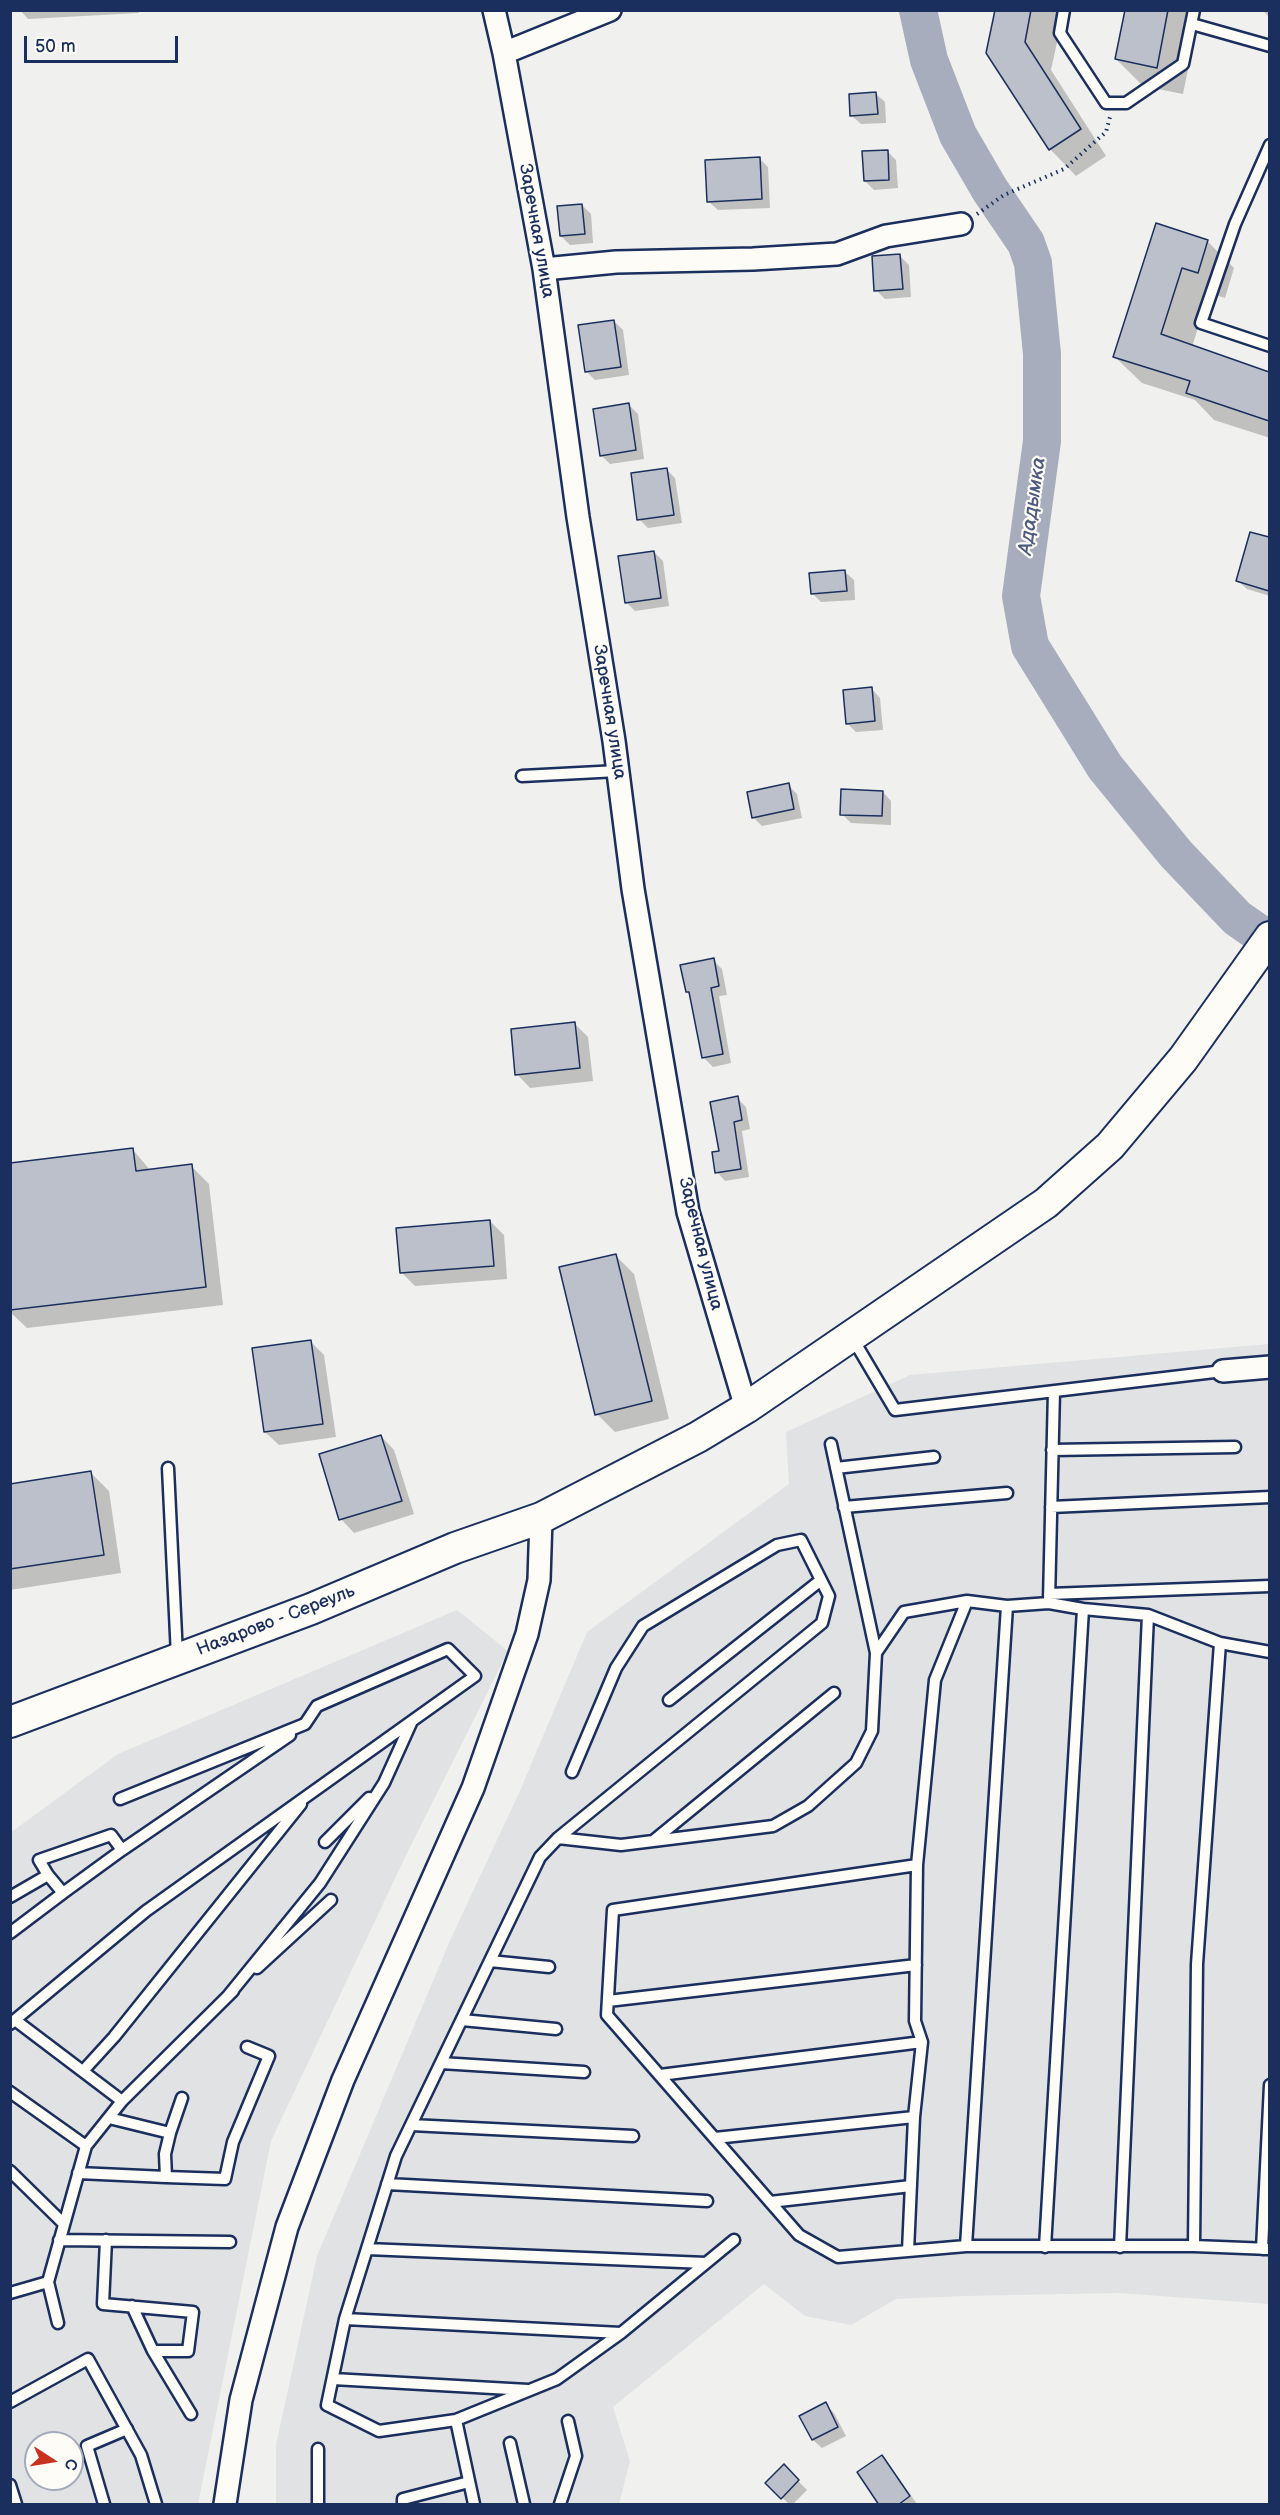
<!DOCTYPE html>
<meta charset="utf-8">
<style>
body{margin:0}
#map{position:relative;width:1280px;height:2515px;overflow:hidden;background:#f0f0ee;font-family:"Balsamiq Sans",sans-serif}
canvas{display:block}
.frame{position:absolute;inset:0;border:12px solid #1b2f5e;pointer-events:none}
.north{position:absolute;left:24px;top:2431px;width:60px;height:60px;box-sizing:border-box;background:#fdfcf7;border:2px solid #a3aaba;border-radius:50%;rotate:102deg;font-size:16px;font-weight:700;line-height:24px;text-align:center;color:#1b2f5e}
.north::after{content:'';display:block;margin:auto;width:21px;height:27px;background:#c8321e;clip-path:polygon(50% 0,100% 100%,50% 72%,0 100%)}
.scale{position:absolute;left:24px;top:36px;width:154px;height:27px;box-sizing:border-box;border:3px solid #1b2f5e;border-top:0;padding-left:8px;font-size:18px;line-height:21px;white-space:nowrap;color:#1b2f5e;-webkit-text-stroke:4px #fdfcf7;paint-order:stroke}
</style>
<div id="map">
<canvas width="1280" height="2515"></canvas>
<div class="frame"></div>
<div class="north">С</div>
<div class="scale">50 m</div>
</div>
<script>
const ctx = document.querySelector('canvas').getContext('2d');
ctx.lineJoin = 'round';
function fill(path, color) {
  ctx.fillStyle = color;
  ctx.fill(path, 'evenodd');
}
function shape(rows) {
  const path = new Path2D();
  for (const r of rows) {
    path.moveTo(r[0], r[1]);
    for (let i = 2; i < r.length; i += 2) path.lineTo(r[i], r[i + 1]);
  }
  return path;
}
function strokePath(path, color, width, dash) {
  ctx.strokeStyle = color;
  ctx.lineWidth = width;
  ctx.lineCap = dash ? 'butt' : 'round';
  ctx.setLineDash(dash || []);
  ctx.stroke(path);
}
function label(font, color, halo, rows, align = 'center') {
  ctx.font = font + ' "Balsamiq Sans",sans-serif';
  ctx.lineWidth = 4.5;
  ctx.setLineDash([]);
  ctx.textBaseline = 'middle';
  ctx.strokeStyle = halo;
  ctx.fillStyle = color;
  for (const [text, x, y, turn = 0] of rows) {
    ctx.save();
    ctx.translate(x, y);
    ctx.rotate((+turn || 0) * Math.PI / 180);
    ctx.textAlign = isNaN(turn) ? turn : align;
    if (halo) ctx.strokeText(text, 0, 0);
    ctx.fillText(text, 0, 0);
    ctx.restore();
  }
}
const built = shape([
 [1269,1344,1269,2304,1119,2293,964,2296,896,2299,851,2325,805,2316,764,2284,613,2407,630,2461,619,2504,276,2504,276,2445,317,2256,452,1936,519,1793,587,1632,789,1484,786,1432,910,1375],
 [457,1610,508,1651,408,1851,271,2141,198,2504,11,2504,10,1833,118,1754],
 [36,2443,72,2443,72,2479,36,2479]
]);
const shadow = shape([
 [20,10,139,10,139,13,28,19],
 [996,10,1064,10,1051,70,1106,156,1076,176,1050,149],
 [1126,10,1200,10,1183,94,1143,86,1116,59],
 [1262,10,1270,10,1270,18],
 [876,94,885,102,886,123,861,124,852,116],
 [887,151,896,160,898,188,874,190,865,181],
 [759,158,768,167,770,208,718,210,709,202],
 [582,205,591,214,593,243,570,245,561,236],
 [1157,225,1207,241,1234,268,1225,298,1209,293,1192,347,1270,373,1270,438,1214,420,1195,400,1142,383,1115,357],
 [900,256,909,265,911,297,885,299,876,290],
 [614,321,623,330,629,375,595,380,586,371],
 [629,405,638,414,644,459,610,464,601,455],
 [666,469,675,478,682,523,648,528,639,519],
 [1251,534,1270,539,1270,596,1247,589,1238,581],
 [654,552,663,561,669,606,635,611,626,602],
 [845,572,854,580,855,600,821,602,813,594],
 [872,689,880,698,883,730,856,732,847,723],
 [788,785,797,794,802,818,762,826,753,817],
 [883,792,891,801,891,825,851,823,842,814],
 [713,960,722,969,727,995,719,996,731,1063,713,1067,704,1058,692,997,687,992],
 [575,1024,588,1037,593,1081,530,1088,517,1074],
 [737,1098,746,1107,750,1129,742,1131,749,1177,725,1181,717,1172,720,1152],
 [133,1150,151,1171,191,1166,209,1184,223,1305,27,1328,10,1312,10,1164],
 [490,1221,504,1235,507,1279,415,1286,401,1272],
 [615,1255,634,1274,669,1419,615,1432,597,1414],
 [310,1341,324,1355,336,1437,279,1445,265,1432],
 [381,1436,394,1450,414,1514,354,1533,341,1519],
 [91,1473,109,1491,121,1573,10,1590,10,1485],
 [825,2404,834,2413,846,2436,822,2448,813,2440,802,2417],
 [881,2457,890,2466,917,2504,882,2504],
 [784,2467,807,2490,793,2504,789,2504,767,2483]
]);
const river = shape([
 [918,10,929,60,958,135,990,190,1026,243,1033,263,1042,354,1042,441,1021,596,1030,646,1105,767,1176,854,1237,918,1270,941]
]);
const building = shape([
 [995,10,1031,10,1025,42,1081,129,1049,150,986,53,995,10],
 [1125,10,1168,10,1157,68,1115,59,1125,10],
 [876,92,878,114,850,116,849,94,876,92],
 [888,150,889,180,864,181,862,151,888,150],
 [760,157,762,199,707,202,705,160,760,157],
 [582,204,585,234,560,236,557,206,582,204],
 [1156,223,1208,240,1198,273,1182,268,1161,334,1269,372,1269,421,1186,393,1190,381,1113,357,1156,223],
 [900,254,903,289,874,291,872,256,900,254],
 [614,320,621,367,585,372,578,325,614,320],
 [629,403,636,450,600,456,593,409,629,403],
 [667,468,674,515,637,520,631,473,667,468],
 [1250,532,1269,537,1269,591,1236,581,1250,532],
 [654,551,661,598,625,603,618,556,654,551],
 [845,570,847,591,811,594,809,573,845,570],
 [872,687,875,721,846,724,843,690,872,687],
 [789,783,794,809,752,818,747,792,789,783],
 [841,789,883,791,882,816,840,815,841,789],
 [714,958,719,986,711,988,723,1054,702,1058,689,992,686,992,680,965,714,958],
 [575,1022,580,1068,515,1075,511,1029,575,1022],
 [738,1096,742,1120,734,1122,741,1169,715,1173,712,1152,719,1151,710,1102,738,1096],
 [133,1148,136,1171,192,1164,206,1287,10,1310,10,1163,133,1148],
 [490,1220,494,1266,400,1273,396,1228,490,1220],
 [616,1254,652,1401,595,1415,559,1267,616,1254],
 [311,1340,323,1424,264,1432,252,1348,311,1340],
 [381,1435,402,1501,339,1520,319,1454,381,1435],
 [91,1471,104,1555,10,1569,10,1484,91,1471],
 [826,2402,838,2427,812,2440,799,2416,826,2402],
 [882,2455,910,2496,898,2505,879,2505,857,2472,882,2455],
 [784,2464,799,2480,781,2499,765,2483,784,2464]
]);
const path = shape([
 [977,214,1004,195,1064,169,1106,132,1110,117]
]);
const lane = shape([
 [1064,10,1060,33,1106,103,1126,103,1183,64,1194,10],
 [1192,24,1270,46],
 [1270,145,1235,224,1201,323,1270,346],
 [522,776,618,771],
 [853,1339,895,1410,1223,1371],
 [831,1444,876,1653],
 [1052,1450,1235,1447],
 [168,1468,177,1656],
 [836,1468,934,1457],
 [844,1507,1007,1493],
 [1051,1507,1270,1497],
 [1049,1594,1270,1586],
 [1049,1600,1054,1391],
 [967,1601,1007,1606,1049,1603,1083,1609,1148,1615,1220,1643,1270,1652],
 [669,1700,821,1580],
 [558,1838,822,1623,829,1596,801,1540,777,1545,643,1626,616,1668,572,1772],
 [653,1841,834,1693],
 [325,1842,369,1798],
 [917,1865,613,1910,607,2015,799,2235,838,2257,966,2246,1194,2246,1270,2249],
 [48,1875,63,1893,122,1850],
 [10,1897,48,1875,39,1860,111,1835,122,1850,290,1735],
 [10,1933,63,1893],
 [490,1961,549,1967],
 [257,1968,331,1900],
 [228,1996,320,1883,384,1783,412,1721],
 [608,2001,916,1965],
 [15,2020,122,2101,86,2146],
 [462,2020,556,2029],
 [10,2024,146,1911,475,1676,448,1649,317,1706,305,1724,120,1799],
 [441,2063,584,2072],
 [83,2071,114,2037,301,1804],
 [660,2075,922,2042],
 [10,2092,86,2146,48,2282,58,2323],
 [122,2101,233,1991],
 [109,2118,170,2133,182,2098],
 [411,2125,633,2136],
 [715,2138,914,2117],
 [10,2171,64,2224],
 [78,2173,166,2177,165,2154,170,2133],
 [166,2177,225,2179,233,2142,269,2056,247,2047],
 [387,2184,707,2201],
 [770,2202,911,2186],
 [59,2240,230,2242],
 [106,2240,103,2304,193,2312,188,2351,153,2351,191,2414],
 [734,2240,621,2333,557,2379,456,2420,379,2431,327,2405,345,2319,396,2156,540,1857,558,1838,621,1845,718,1833,773,1826,808,1806,856,1763,872,1731,876,1653,904,1612,967,1601,935,1680,917,1865,915,2021,922,2042,914,2117,908,2251],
 [966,2246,1007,1606],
 [1194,2246,1197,1964,1220,1643],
 [1045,2247,1083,1609],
 [1120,2247,1148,1615],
 [367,2249,706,2263],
 [1262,2249,1270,2085],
 [10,2293,48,2282],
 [132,2306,153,2351],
 [345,2319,621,2333],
 [333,2379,528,2390],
 [10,2402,88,2359,141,2455,156,2504],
 [456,2420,474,2504],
 [510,2443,524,2504],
 [10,2485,16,2504],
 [104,2504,87,2446,127,2429],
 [318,2504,318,2449],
 [403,2504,403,2499,469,2482],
 [560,2504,576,2456,568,2421]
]);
const street = shape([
 [494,10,504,53,544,269,578,517,614,741,633,889,688,1212,746,1408],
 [504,53,610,10],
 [544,269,616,262,753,259,837,254,886,236,961,224],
 [1223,1371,1270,1367],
 [225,2504,241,2400,287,2227,343,2080,473,1788,527,1634,539,1580,541,1518]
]);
const secondary = shape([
 [10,1722,311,1609,455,1548,541,1518,698,1437,746,1408,1046,1203,1110,1146,1183,1059,1270,937]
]);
const streetNames = [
 ["Заречная улица",536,231,80],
 ["Заречная улица",609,712,81],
 ["Заречная улица",700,1244,76],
 ["Назарово - Сереуль",276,1621,-21]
];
const waterNames = [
 ["Ададымка",1033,506,-82]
];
fill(built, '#e0e2e3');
fill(shadow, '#0003');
strokePath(river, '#a7adbd', 38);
fill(building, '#bbc0ca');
strokePath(building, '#1b2f5e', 1.5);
strokePath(lane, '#1b2f5e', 15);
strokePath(street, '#1b2f5e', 26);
strokePath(secondary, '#1b2f5e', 34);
strokePath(path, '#1b2f5e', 4, [1.5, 4.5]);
strokePath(lane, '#fdfcf7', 10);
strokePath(street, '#fdfcf7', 21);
strokePath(secondary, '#fdfcf7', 30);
label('18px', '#1b2f5e', '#fdfcf7', streetNames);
label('italic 20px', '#4c5b7f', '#fdfcf7', waterNames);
</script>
